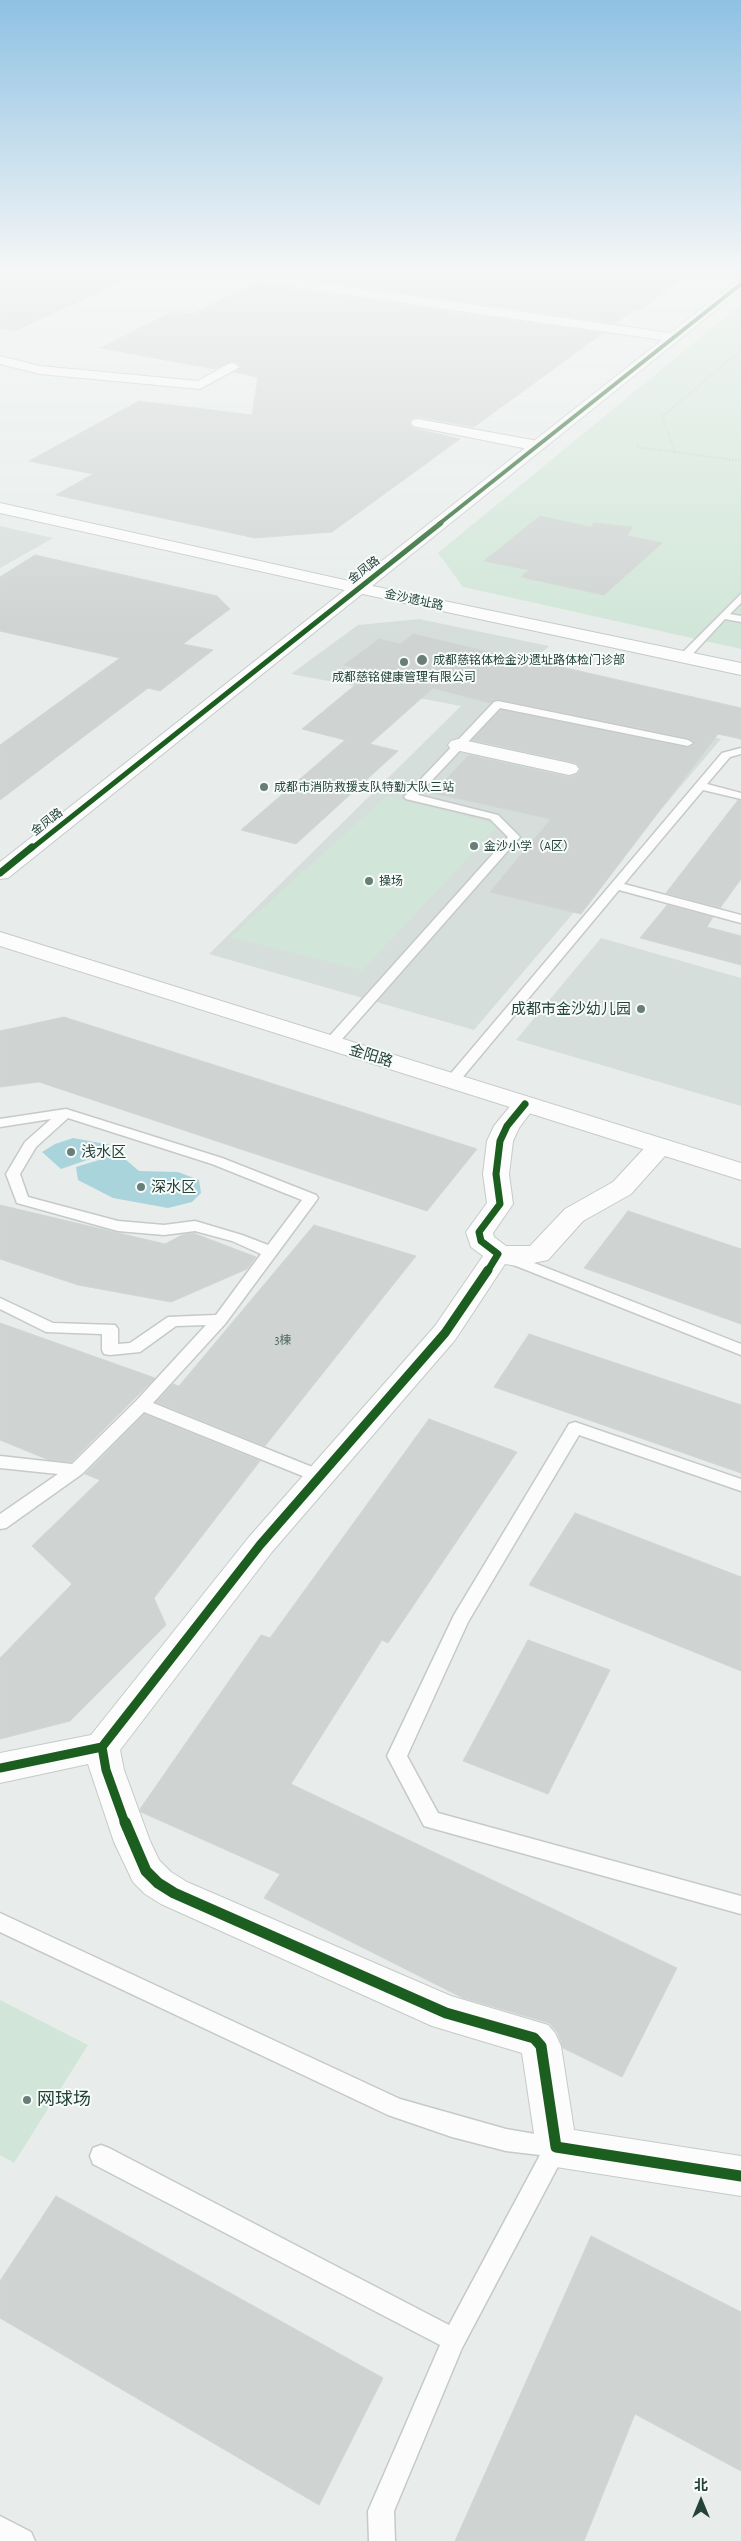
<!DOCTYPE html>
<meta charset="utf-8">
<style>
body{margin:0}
#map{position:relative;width:741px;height:2541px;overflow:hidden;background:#e8edeb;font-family:"Alegreya Sans","Noto Sans SC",sans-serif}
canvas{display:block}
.north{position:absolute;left:676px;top:2476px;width:50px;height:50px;-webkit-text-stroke:4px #f7fbf9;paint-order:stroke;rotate:0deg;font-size:14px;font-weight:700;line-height:20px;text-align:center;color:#24423a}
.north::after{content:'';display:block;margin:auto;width:18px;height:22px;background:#24423a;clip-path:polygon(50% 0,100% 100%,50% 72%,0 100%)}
</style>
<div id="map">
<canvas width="741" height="2541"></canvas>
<div class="north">北</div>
</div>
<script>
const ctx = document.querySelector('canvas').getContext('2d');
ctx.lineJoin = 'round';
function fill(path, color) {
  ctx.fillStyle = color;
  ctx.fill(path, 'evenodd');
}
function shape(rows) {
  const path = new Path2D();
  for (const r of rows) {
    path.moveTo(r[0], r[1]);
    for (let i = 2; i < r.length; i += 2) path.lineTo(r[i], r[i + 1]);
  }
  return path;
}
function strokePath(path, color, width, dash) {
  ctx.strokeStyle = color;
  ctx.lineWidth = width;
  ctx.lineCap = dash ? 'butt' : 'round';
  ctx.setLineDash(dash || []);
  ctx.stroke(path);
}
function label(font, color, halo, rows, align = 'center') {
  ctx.font = font + ' "Alegreya Sans","Noto Sans SC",sans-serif';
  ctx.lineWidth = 4;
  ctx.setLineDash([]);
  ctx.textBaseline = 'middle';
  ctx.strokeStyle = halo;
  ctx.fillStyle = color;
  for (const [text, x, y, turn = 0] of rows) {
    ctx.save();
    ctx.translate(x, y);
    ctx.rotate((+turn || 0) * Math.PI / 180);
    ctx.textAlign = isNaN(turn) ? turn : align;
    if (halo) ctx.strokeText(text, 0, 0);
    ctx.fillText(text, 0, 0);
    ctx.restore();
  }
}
const built = shape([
 [0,526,53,538,0,568],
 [419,619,549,646,505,686,721,739,474,1030,209,954,461,706,291,674,358,625],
 [601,938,741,978,741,1106,516,1040]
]);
const green = shape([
 [741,304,741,649,463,587,438,553],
 [387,796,499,825,362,970,231,937],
 [0,2000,88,2045,14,2163,0,2155]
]);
const water = shape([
 [73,1138,111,1145,90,1159,61,1169,42,1152,55,1144],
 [112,1148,139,1171,178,1172,199,1180,201,1193,192,1202,168,1208,113,1198,78,1180,76,1167,99,1160]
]);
const building = shape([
 [0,274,138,274,15,331,0,328,0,274],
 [274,274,688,274,640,310,635,310,616,323,274,274],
 [254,284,603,333,474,427,418,417,411,419,409,424,413,428,460,439,332,532,255,538,56,495,93,474,29,461,139,401,252,415,258,377,234,372,242,366,234,361,215,369,100,348,173,311,192,314,254,284],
 [540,516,591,527,594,523,632,527,627,536,662,543,604,595,521,577,529,570,484,561,540,516],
 [35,555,217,596,230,609,183,644,213,650,160,691,148,688,0,800,0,745,120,658,0,631,0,577,35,555],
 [414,634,542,665,544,663,741,708,741,739,718,734,581,914,490,892,551,819,433,793,469,755,569,777,578,774,581,769,577,763,472,740,501,710,688,748,694,745,694,741,688,738,498,699,490,703,433,688,370,744,398,751,296,844,241,830,345,740,302,729,371,672,344,665,379,639,400,644,414,634],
 [738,800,741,801,741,879,720,908,666,893,738,800],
 [667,905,713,917,707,927,741,936,741,965,640,938,667,905],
 [64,1017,477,1149,427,1211,39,1082,0,1087,0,1031,64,1017],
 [0,1205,165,1244,182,1235,193,1233,256,1257,247,1269,171,1302,78,1285,0,1259,0,1205],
 [628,1211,741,1249,741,1324,584,1268,628,1211],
 [314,1225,416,1256,265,1446,156,1402,173,1384,179,1386,314,1225],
 [0,1323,155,1378,71,1462,49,1460,0,1440,0,1323],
 [529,1334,741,1405,741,1473,494,1387,529,1334],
 [144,1414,260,1461,154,1598,166,1625,70,1721,0,1739,0,1658,72,1584,32,1546,100,1480,85,1474,144,1414],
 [429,1419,517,1452,388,1643,382,1640,291,1784,677,1968,622,2077,563,2048,557,2032,549,2023,463,1998,264,1898,280,1874,141,1812,140,1809,261,1635,270,1638,429,1419],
 [575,1513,741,1577,741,1671,529,1585,575,1513],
 [528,1640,610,1670,548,1794,463,1761,528,1640],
 [56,2196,383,2378,319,2505,0,2318,0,2281,56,2196],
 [591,2236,741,2312,741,2471,635,2414,584,2541,455,2541,591,2236]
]);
const path = shape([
 [637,447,741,461],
 [675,452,662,417,741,350]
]);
const service = shape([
 [741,594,741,603,730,614,741,616,741,622,725,619,688,659,680,659,680,655,741,594],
 [498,701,688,740,693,743,688,746,500,708,418,795,498,815,520,837,336,1046,326,1046,324,1043,326,1040,508,837,490,819,406,799,404,797,494,702,498,701],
 [741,748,741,754,730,757,707,784,741,793,741,799,703,790,624,884,741,915,741,923,619,890,457,1084,447,1084,445,1081,447,1078,722,753,741,748],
 [66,1109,222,1158,316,1195,318,1198,316,1201,225,1324,153,1403,327,1473,329,1477,327,1481,321,1483,315,1481,144,1412,82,1474,6,1528,0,1529,0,1514,58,1474,0,1468,0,1456,72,1464,136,1401,206,1325,176,1326,140,1352,110,1355,104,1354,102,1350,102,1334,46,1332,0,1309,0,1298,53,1323,115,1325,118,1329,118,1344,130,1343,168,1317,216,1315,261,1254,232,1241,195,1231,164,1235,118,1231,17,1203,6,1174,25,1142,51,1119,0,1127,0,1119,66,1109],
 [68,1118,212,1164,302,1200,268,1245,242,1235,195,1221,164,1225,118,1221,28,1197,20,1174,36,1147,68,1118],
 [506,1252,741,1344,741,1355,501,1260,499,1257,501,1254,506,1252],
 [575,1422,741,1479,741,1491,579,1435,468,1622,407,1756,438,1813,741,1896,741,1914,424,1826,387,1756,454,1615,569,1424,575,1422],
 [0,1913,400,2099,506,2129,564,2139,567,2147,564,2155,462,2348,394,2511,395,2541,369,2541,368,2511,440,2345,93,2164,90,2156,93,2148,101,2145,109,2148,449,2325,540,2155,506,2151,452,2137,388,2115,0,1932,0,1913],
 [0,2516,31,2532,35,2541,0,2541,0,2516]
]);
const minor = shape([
 [0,356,40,366,198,381,228,364,233,363,240,367,200,389,40,374,0,364,0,356],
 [418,419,538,441,546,446,538,451,413,426,411,423,413,420,418,419],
 [0,503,358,583,741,663,741,675,358,593,0,513,0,503],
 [458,739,569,763,576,765,579,769,576,773,569,775,451,749,448,745,451,741,458,739],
 [525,1097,534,1099,537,1104,519,1128,513,1141,509,1174,513,1204,493,1233,494,1237,506,1246,530,1246,565,1209,613,1182,651,1141,660,1139,669,1141,673,1147,631,1194,583,1221,548,1260,518,1266,505,1264,455,1340,271,1553,120,1750,124,1770,150,1841,159,1860,171,1872,187,1882,451,1996,548,2025,555,2033,561,2046,574,2130,741,2156,741,2196,556,2167,542,2161,536,2147,522,2053,432,2026,161,1904,145,1894,133,1882,114,1842,88,1764,0,1783,0,1753,91,1735,249,1537,435,1326,483,1256,471,1247,466,1232,487,1203,483,1174,487,1141,494,1126,516,1099,525,1097]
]);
const tertiary = shape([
 [223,274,258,274,670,333,737,281,741,280,741,290,8,878,0,879,0,862,662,340,229,278,223,274],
 [0,932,741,1163,741,1180,0,946,0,932]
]);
const cyclewayFar4 = shape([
 [439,524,741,284]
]);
const cyclewayFar3 = shape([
 [31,849,441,523]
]);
const cyclewayFar2 = shape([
 [0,873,32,847],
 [487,1272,498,1254,481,1241,479,1232,500,1204,496,1174,500,1141,507,1126,525,1104]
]);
const cyclewayFar1 = shape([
 [102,1747,106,1770,125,1823],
 [0,1768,102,1747,260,1545,445,1333,488,1270]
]);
const cycleway = shape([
 [125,1822,146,1871,158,1883,174,1893,446,2013,534,2038,541,2046,556,2147,741,2176]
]);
const markers = [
 [422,660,6,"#697e78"],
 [404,662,5,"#697e78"],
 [264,787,5,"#697e78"],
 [474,846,5,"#697e78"],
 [369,881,5,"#697e78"],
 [641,1009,5,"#697e78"],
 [71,1152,5,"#697e78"],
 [141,1187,5,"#697e78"],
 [27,2100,5,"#697e78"]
];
const farStreetnames = [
 ["金凤路",364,570,-38],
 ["金沙遗址路",414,600,12],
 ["金凤路",47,822,-38]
];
const farPoinames = [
 ["成都慈铭体检金沙遗址路体检门诊部",433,660],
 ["成都慈铭健康管理有限公司",404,677,"center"],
 ["成都市消防救援支队特勤大队三站",274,787],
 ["金沙小学（A区）",484,846],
 ["操场",379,881]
];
const numberNames = [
 ["3棟",283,1340]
];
const poiNames = [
 ["成都市金沙幼儿园",631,1009,"right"],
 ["浅水区",81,1152],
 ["深水区",151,1187]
];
const streetNames = [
 ["金阳路",371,1056,17]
];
const nearPoinames = [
 ["网球场",37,2100]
];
fill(built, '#d6dedb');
fill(green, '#d1e6d8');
fill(water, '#a9d4db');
fill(building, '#cfd4d2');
strokePath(building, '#d1d6d4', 1);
strokePath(service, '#c5cac8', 3);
strokePath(minor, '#c5cac8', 2);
strokePath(tertiary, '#c5cac8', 2);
strokePath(path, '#c3ccca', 2, [1, 2]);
fill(service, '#fcfcfc');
fill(minor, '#fcfcfc');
fill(tertiary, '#fcfcfc');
strokePath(cyclewayFar4, '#1b5e20', 4);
strokePath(cyclewayFar3, '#1b5e20', 5);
strokePath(cyclewayFar2, '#1b5e20', 7);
strokePath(cyclewayFar1, '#1b5e20', 9);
strokePath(cycleway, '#1b5e20', 11);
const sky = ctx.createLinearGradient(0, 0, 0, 630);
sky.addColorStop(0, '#8fc1e3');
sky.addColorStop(0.43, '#f5f7f6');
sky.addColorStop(1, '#f5f7f600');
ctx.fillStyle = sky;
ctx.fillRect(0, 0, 741, 630);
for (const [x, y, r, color] of markers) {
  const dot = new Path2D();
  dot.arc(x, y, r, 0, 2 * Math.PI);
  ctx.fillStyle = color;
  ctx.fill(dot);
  strokePath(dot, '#f7fbf9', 2);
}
label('12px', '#24423a', '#f7fbf9', farStreetnames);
label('12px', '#24423a', '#f7fbf9', farPoinames, 'left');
label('12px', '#506761', null, numberNames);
label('15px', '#24423a', '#f7fbf9', poiNames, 'left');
label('15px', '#24423a', '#f7fbf9', streetNames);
label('18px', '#24423a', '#f7fbf9', nearPoinames, 'left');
</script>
